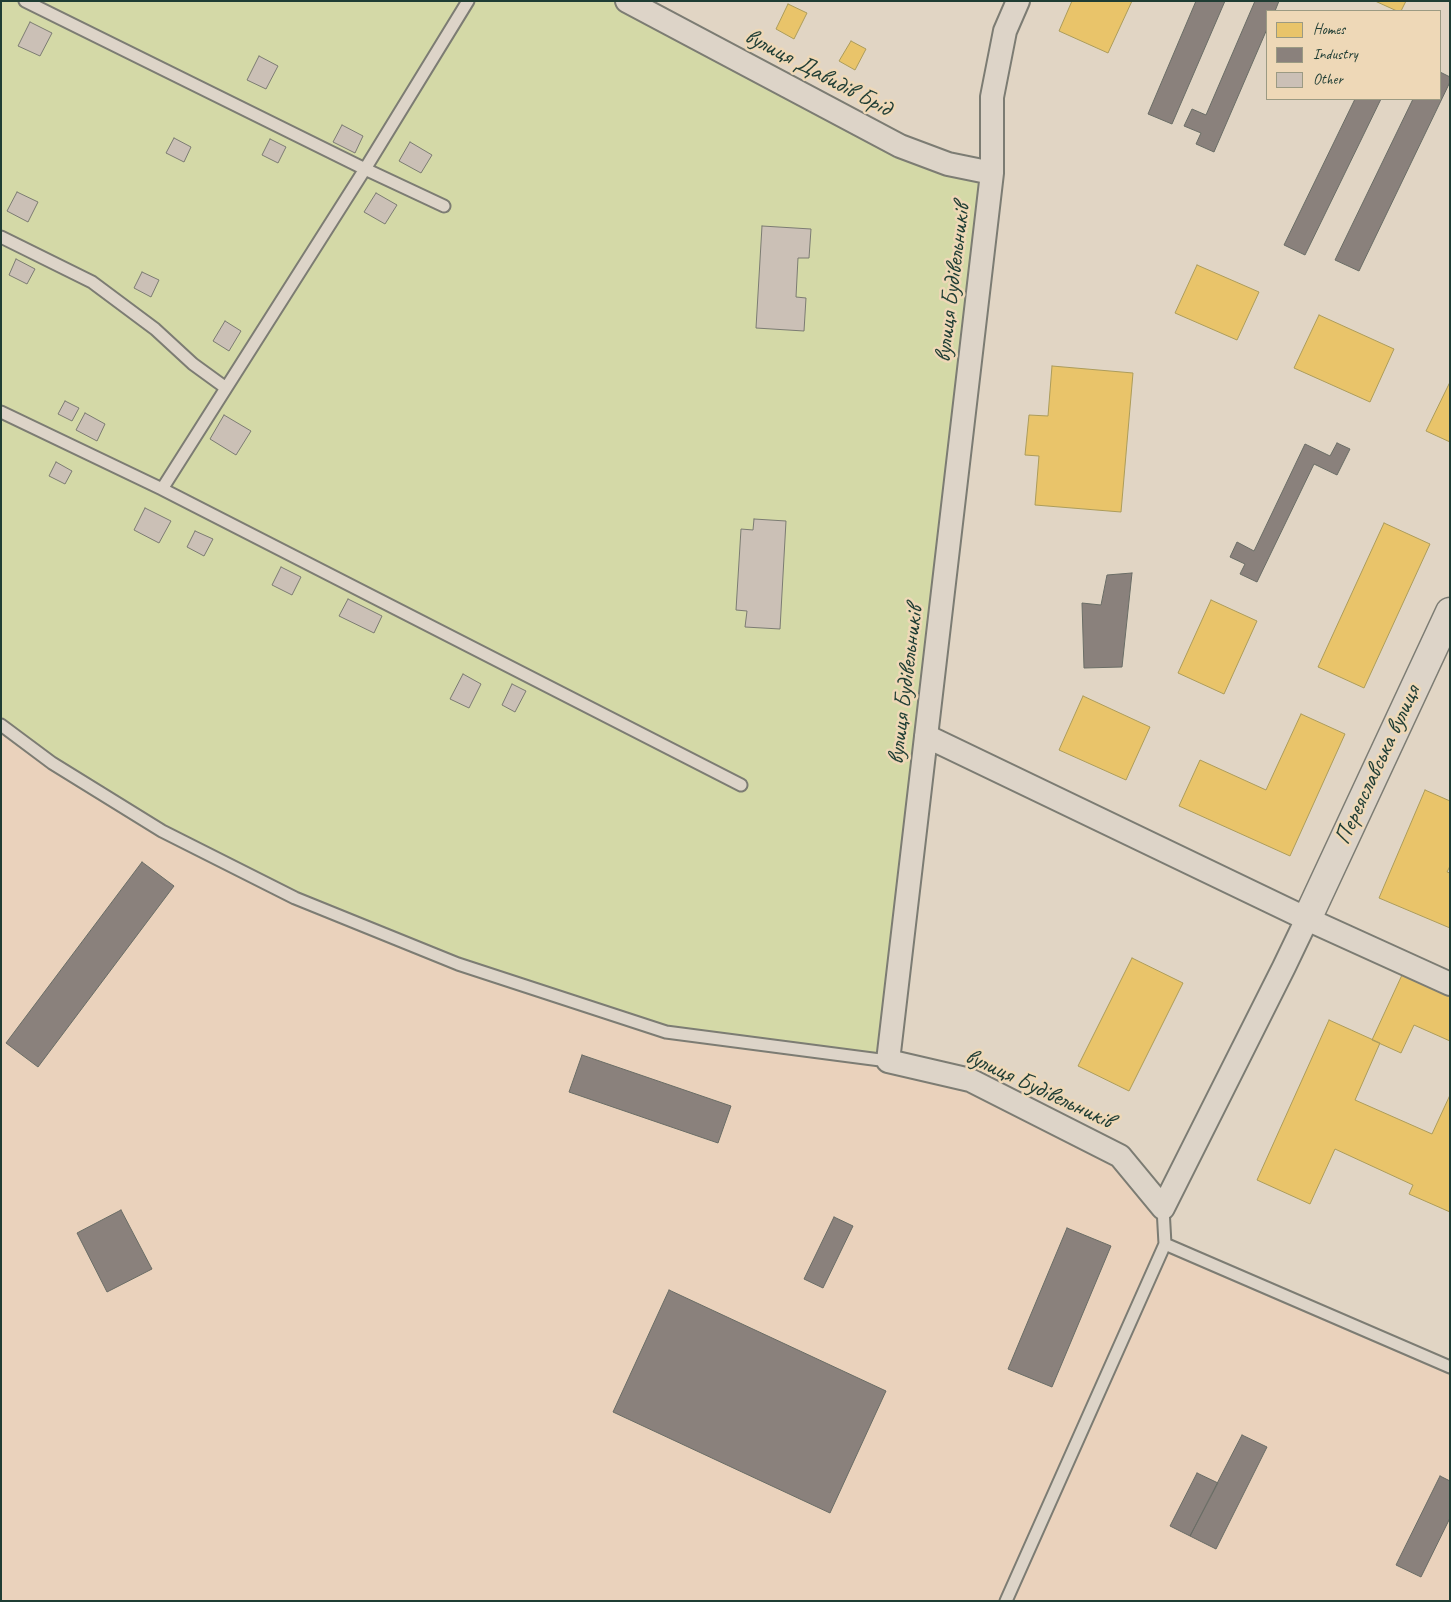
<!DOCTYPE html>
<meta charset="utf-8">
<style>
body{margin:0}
#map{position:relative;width:1451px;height:1602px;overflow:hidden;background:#e1d5c4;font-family:Caveat,sans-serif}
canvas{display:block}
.frame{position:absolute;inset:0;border:2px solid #1f3d34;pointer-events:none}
.legend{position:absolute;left:1266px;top:10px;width:175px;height:90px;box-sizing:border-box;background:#eed8b7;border:1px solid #9b9a83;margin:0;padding:6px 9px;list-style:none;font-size:15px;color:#1f3d34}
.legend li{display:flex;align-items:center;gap:10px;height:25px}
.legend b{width:25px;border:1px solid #9b9a83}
</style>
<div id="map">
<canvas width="1451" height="1602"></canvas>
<div class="frame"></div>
<ul class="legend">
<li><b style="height:14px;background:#e9c46a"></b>Homes</li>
<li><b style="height:14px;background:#8a817c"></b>Industry</li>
<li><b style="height:14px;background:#cbc0b6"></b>Other</li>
</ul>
</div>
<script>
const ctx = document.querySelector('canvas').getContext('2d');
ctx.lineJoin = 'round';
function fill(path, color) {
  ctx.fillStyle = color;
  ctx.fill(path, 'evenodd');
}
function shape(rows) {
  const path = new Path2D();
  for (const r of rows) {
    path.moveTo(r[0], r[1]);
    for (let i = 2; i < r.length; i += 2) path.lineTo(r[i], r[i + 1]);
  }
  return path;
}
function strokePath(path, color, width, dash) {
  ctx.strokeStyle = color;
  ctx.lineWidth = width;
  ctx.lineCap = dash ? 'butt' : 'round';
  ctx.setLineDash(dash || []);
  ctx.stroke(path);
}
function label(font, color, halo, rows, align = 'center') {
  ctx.font = font + ' Caveat,sans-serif';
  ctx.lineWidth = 5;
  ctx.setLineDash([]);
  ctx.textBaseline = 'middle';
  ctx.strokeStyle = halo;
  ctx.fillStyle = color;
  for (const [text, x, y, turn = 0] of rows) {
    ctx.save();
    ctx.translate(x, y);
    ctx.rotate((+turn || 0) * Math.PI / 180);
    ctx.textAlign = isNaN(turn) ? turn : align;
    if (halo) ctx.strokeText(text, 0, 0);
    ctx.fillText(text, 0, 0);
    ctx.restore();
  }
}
const built = shape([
 [1,725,888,1061,970,1080,1120,1156,1163,1208,1165,1244,1450,1367,1450,1601,1,1601]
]);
const green = shape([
 [1,1,627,1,900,146,992,173,888,1061,666,1032,458,964,295,898,162,831,1,725]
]);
const homes = shape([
 [1072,1,1132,1,1108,53,1059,31,1072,1],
 [1375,1,1406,1,1401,11,1397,11,1375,1],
 [788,4,807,13,794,39,776,29,788,4],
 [851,41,866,49,855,70,839,61,851,41],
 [1197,265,1259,292,1237,340,1175,313,1197,265],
 [1319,315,1394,349,1370,402,1294,368,1319,315],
 [1052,366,1133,373,1121,512,1035,505,1039,456,1025,455,1029,415,1048,416,1052,366],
 [1450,382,1450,442,1426,431,1450,382],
 [1384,523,1430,544,1364,688,1318,667,1384,523],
 [1211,600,1257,621,1224,694,1178,673,1211,600],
 [1083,696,1150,727,1126,780,1059,750,1083,696],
 [1301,714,1345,734,1290,856,1179,806,1200,760,1266,790,1301,714],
 [1425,790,1450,801,1450,866,1447,872,1450,873,1450,928,1379,898,1425,790],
 [1132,958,1183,983,1129,1091,1078,1066,1132,958],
 [1402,975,1450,996,1450,1041,1414,1025,1401,1053,1372,1040,1402,975],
 [1329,1020,1380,1043,1355,1100,1432,1134,1450,1095,1450,1212,1409,1194,1413,1185,1335,1149,1310,1204,1257,1180,1329,1020]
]);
const industry = shape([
 [1196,1,1225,1,1172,124,1148,114,1196,1],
 [1255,1,1279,1,1275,11,1267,11,1267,29,1214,152,1196,144,1201,133,1184,126,1192,109,1206,115,1255,1],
 [1440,72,1450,77,1450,82,1359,271,1335,260,1413,99,1440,99,1440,72],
 [1355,99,1381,99,1305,255,1284,245,1355,99],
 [1337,443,1350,449,1337,475,1314,464,1257,582,1240,574,1245,564,1230,557,1237,542,1254,551,1305,444,1330,456,1337,443],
 [1132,573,1122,667,1084,668,1082,603,1101,605,1107,575,1132,573],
 [142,862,174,886,38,1067,6,1043,142,862],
 [582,1055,731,1106,718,1143,569,1092,582,1055],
 [121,1210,152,1269,107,1292,77,1233,121,1210],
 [834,1217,853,1226,823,1288,804,1279,834,1217],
 [1067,1228,1111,1246,1052,1387,1008,1369,1067,1228],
 [669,1290,886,1391,830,1513,613,1412,669,1290],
 [1242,1435,1267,1447,1216,1549,1190,1536,1242,1435],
 [1197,1473,1218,1483,1190,1536,1170,1526,1197,1473],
 [1440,1476,1450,1481,1450,1518,1421,1577,1396,1565,1440,1476]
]);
const building = shape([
 [30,22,52,33,40,56,18,46,30,22],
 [259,56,278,66,266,89,247,80,259,56],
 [342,125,363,136,355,153,333,142,342,125],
 [174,138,191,147,184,162,166,153,174,138],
 [270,139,286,147,278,163,262,155,270,139],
 [410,142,432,155,421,173,399,161,410,142],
 [17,192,38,202,28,222,7,211,17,192],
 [376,193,397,205,385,224,364,212,376,193],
 [762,226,811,229,809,258,798,258,796,297,806,298,804,331,756,328,762,226],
 [16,259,35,269,27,284,9,275,16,259],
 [142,272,159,280,151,297,134,288,142,272],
 [225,321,241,331,229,351,213,341,225,321],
 [65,401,79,408,72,421,58,414,65,401],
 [85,413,105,424,97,441,76,430,85,413],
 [224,415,251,431,236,455,210,439,224,415],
 [56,462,72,471,65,484,49,476,56,462],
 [145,508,171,521,159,543,134,530,145,508],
 [754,519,786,521,780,629,745,627,747,611,736,610,741,529,753,530,754,519],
 [195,531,213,539,204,556,187,547,195,531],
 [281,567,301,577,292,595,272,585,281,567],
 [348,599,382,616,374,633,339,616,348,599],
 [463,674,481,684,469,708,450,699,463,674],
 [512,684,526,691,515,712,502,705,512,684]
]);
const service = shape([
 [25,1,365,169,444,206],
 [1,237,92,282,155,329,193,364,226,388],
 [1,412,162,489,741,785],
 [162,489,365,169,468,1],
 [1,725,52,763,162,831,295,898,458,964,666,1032,888,1061],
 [1165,1244,1450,1367],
 [1006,1601,1165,1244,1163,1208]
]);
const minor = shape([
 [627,1,900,146,948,164,992,173],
 [1018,1,1005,31,992,97,992,173,888,1061,970,1080,1120,1156,1163,1208,1284,967,1307,919],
 [926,736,1307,919,1450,984]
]);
const tertiary = shape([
 [1307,919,1450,612]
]);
const streetNames = [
 ["вулиця Давидів Брід",818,73,28],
 ["вулиця Будівельників",953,283,-83],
 ["вулиця Будівельників",906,685,-83],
 ["Переяславська вулиця",1378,765,-65],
 ["вулиця Будівельників",1039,1089,25]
];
fill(built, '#ead2bc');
fill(green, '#d4d9a7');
fill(homes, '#e9c46a');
strokePath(homes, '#ac9c5a', 1);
fill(industry, '#8a817c');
strokePath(industry, '#6a6d66', 1);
fill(building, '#cbc0b6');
strokePath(building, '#7c7c73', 1);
strokePath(service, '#7c7c73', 15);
strokePath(minor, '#7c7c73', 26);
strokePath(tertiary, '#7c7c73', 31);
strokePath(service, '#ddd4c8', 11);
strokePath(minor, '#ddd4c8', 22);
strokePath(tertiary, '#ddd4c8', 28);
label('24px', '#1f3d34', '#eed8b7', streetNames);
</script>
